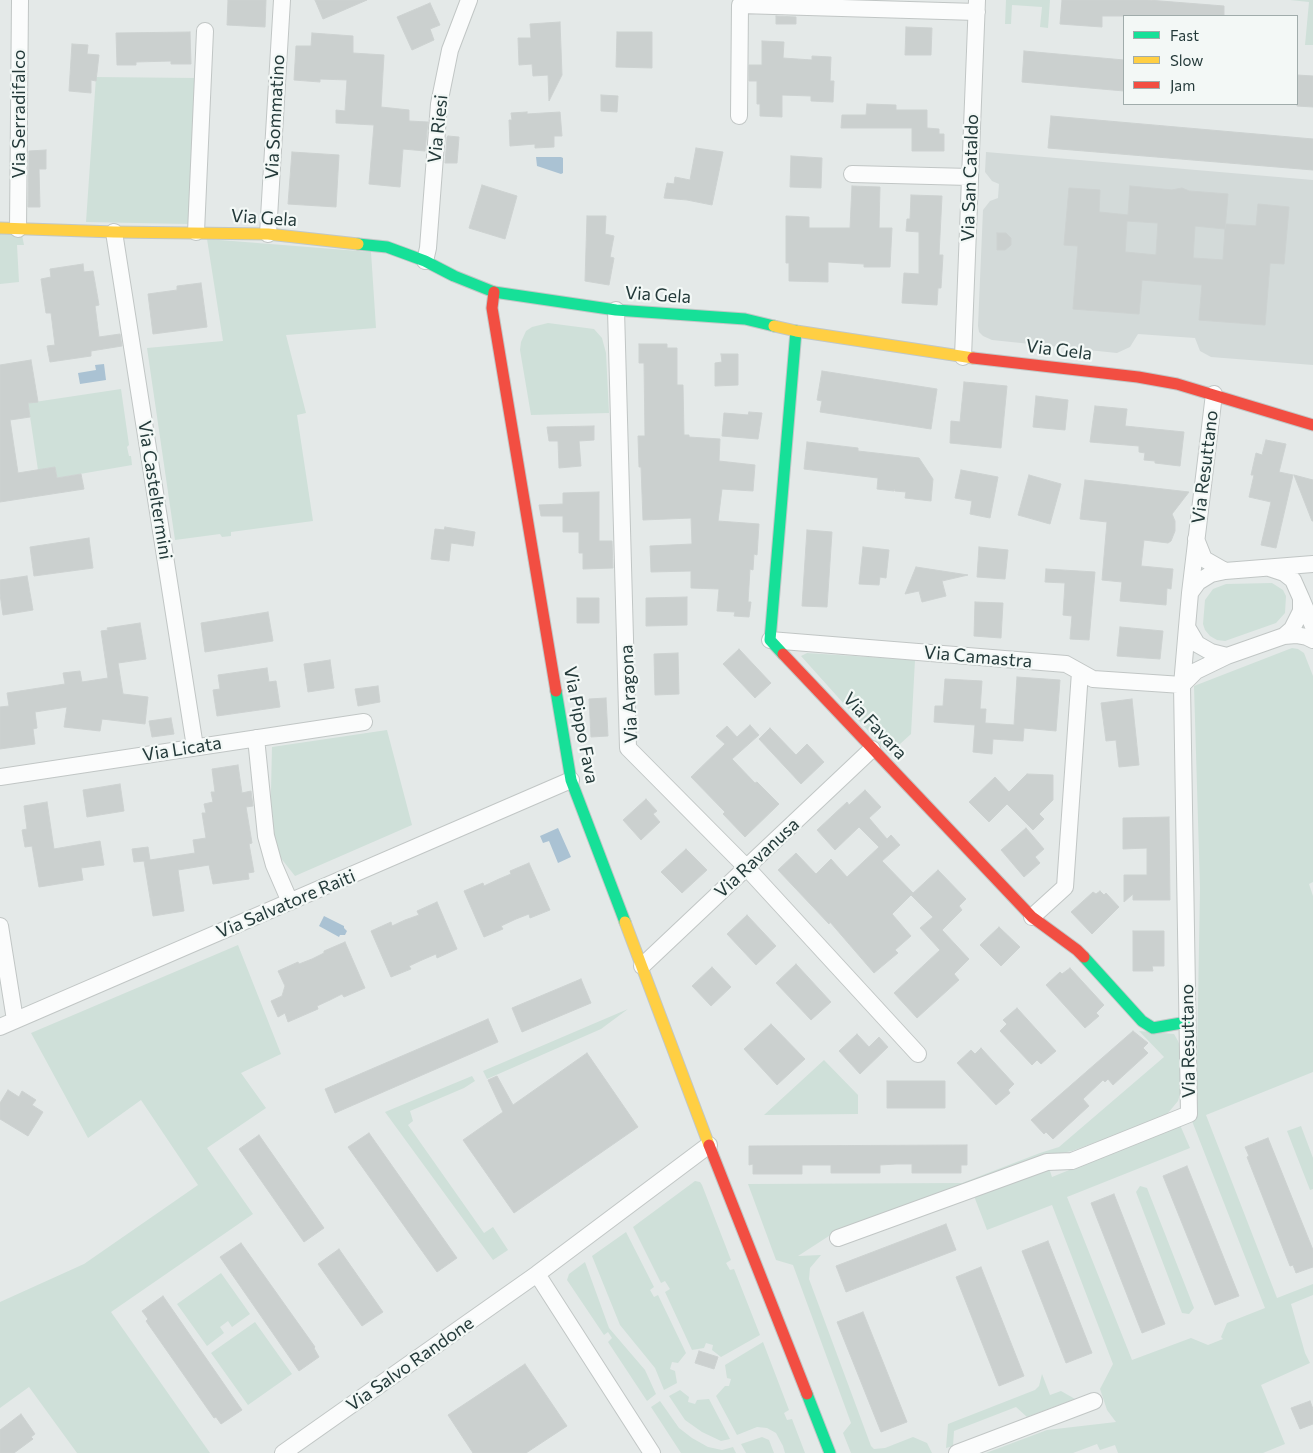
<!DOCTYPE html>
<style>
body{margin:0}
#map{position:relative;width:1313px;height:1453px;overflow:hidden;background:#e4e9e8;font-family:Commissioner,sans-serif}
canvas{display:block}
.legend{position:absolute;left:1123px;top:15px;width:175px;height:90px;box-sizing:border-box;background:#f3f8f6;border:1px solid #a0acab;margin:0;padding:6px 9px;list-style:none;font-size:15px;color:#243a3a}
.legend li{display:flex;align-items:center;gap:10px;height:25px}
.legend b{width:25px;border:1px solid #a0acab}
</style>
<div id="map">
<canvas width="1313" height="1453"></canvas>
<ul class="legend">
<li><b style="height:6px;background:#16e098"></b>Fast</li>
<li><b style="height:6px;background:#ffcf43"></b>Slow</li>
<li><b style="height:6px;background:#f24e42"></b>Jam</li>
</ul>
</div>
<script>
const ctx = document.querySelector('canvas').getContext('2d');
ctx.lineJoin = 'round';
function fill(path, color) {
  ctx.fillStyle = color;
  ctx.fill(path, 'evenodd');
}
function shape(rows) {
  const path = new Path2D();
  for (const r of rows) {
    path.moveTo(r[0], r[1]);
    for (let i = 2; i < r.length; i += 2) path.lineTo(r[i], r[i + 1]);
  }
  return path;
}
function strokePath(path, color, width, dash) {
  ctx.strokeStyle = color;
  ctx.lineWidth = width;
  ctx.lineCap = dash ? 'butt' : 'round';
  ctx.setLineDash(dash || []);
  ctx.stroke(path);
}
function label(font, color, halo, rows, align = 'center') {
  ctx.font = font + ' Commissioner,sans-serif';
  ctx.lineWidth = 4.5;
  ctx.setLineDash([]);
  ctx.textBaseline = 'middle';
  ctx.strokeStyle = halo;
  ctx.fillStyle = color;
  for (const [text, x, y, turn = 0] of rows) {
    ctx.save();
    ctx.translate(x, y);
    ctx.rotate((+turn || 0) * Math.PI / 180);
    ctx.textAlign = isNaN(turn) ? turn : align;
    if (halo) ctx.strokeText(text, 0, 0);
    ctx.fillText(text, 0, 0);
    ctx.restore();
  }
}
const built = shape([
 [986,152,1313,180,1313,365,1211,357,1200,351,1195,338,1138,334,1130,347,1117,353,992,340,983,336,979,332,978,326,983,210,990,201,998,198,999,184,992,181,985,172]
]);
const green = shape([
 [1006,0,1050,0,1048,28,1040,27,1042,7,1012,5,1011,24,1005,24],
 [1290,0,1313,0,1313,45,1305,45,1309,2],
 [96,77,196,78,188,224,86,222],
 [0,234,22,235,24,245,17,245,19,282,0,284],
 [207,239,371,252,376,328,286,335,306,413,297,415,313,521,231,532,231,536,222,537,220,534,175,540,147,348,223,341],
 [548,323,594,329,602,338,606,353,609,413,531,415,520,350,521,342,526,331,532,327],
 [121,389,129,445,127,447,129,456,131,456,132,465,57,478,55,467,38,470,28,403],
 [1272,583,1283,590,1286,596,1285,613,1276,623,1225,641,1217,640,1210,636,1205,630,1203,624,1205,600,1213,589,1226,584],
 [1292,648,1298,649,1304,653,1313,676,1313,882,1309,884,1313,896,1313,1072,1206,1115,1277,1298,1313,1284,1313,1295,1291,1304,1305,1353,1310,1363,1261,1385,1285,1444,1263,1453,1118,1453,1115,1445,1100,1450,1097,1444,1073,1453,986,1453,1047,1430,1116,1422,1107,1410,1100,1389,1113,1364,1052,1205,987,1230,974,1196,1049,1168,1052,1177,1180,1125,1190,1148,1067,1197,1132,1360,1191,1338,1208,1345,1223,1339,1221,1337,1227,1323,1265,1308,1192,1121,1196,1119,1200,888,1194,686],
 [807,653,915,660,911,734,889,754,801,656],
 [387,730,412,825,295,876,280,857,270,834,272,747],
 [238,945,281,1054,241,1073,266,1108,207,1148,253,1214,111,1312,210,1453,77,1453,29,1387,0,1408,0,1302,84,1264,198,1185,141,1100,88,1138,31,1033],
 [628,1009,601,1029,487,1079,483,1071],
 [1139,1031,1174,1034,1178,1041,1181,1049,1181,1091,1178,1101,1168,1113,1159,1119,1072,1151,1042,1157,832,1234,798,1256,821,1255,810,1268,809,1279,871,1446,874,1449,885,1448,913,1437,927,1443,932,1453,851,1453,843,1433,851,1423,793,1265,776,1260,748,1184,962,1183,1040,1153,1059,1147,1164,1057],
 [824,1060,858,1095,858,1114,764,1115],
 [472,1076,475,1081,464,1088,410,1111,413,1121,408,1125,484,1233,493,1227,508,1250,493,1260,385,1112],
 [1301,1126,1313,1158,1313,1189,1310,1190,1287,1131],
 [695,1181,700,1182,702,1185,731,1260,726,1263,730,1270,734,1269,760,1335,721,1357,712,1350,713,1345,706,1343,704,1348,692,1350,665,1292,670,1289,665,1281,661,1283,633,1227],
 [1140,1186,1147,1188,1194,1308,1189,1314,1182,1313,1136,1192],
 [626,1232,654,1287,650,1290,654,1297,658,1295,686,1353,678,1363,672,1362,670,1369,675,1371,677,1383,664,1390,655,1368,620,1325,592,1256],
 [585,1262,609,1328,645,1370,656,1394,647,1401,608,1342,612,1338,608,1332,604,1335,567,1280,569,1274],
 [221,1273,250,1314,232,1327,228,1321,220,1327,224,1333,207,1346,177,1304],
 [255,1322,292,1374,248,1405,211,1353],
 [763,1342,789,1410,784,1413,787,1420,792,1419,805,1453,785,1453,783,1446,776,1433,767,1428,757,1427,737,1435,716,1396,725,1386,729,1386,731,1379,727,1378,725,1365],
 [1042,1374,1050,1395,1061,1391,1075,1399,1027,1417,1016,1407,954,1431,953,1446,946,1448,948,1424,1035,1390,1039,1386],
 [680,1390,689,1397,688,1402,695,1404,697,1400,709,1399,730,1439,721,1441,702,1432,685,1420,669,1396],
 [660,1401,679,1428,692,1438,708,1447,722,1450,733,1447,736,1453,681,1453,651,1407],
 [762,1437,769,1440,774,1453,746,1453,741,1444]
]);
const water = shape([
 [536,157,561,157,563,158,563,173,561,174,537,166],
 [104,364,106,380,80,384,78,373,96,370,95,365],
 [558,828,571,857,558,863,549,841,543,843,540,836],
 [324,916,344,926,344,928,347,931,345,935,340,935,339,937,319,926]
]);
const building = shape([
 [228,0,266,0,265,27,227,25,228,0],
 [315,0,367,0,323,19,315,0],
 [1062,0,1148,0,1224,6,1224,16,1102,16,1102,27,1060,24,1062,0],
 [430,3,440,25,430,29,434,40,412,50,397,17,430,3],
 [776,16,796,17,796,24,776,24,776,16],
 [560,22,562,75,549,101,548,75,533,76,532,64,519,65,518,38,531,38,530,24,560,22],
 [906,27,932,28,931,55,905,55,906,27],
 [190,32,191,64,171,64,171,61,136,62,136,65,117,65,116,33,190,32],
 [617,32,652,32,652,68,616,67,617,32],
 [312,33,353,36,353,53,384,55,381,107,409,110,409,121,428,122,425,151,403,149,400,187,369,184,374,125,336,123,336,110,345,111,347,80,320,79,320,82,294,80,296,46,311,46,312,33],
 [762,41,784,42,783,58,812,60,812,56,831,57,830,81,834,81,833,102,811,101,811,96,782,95,782,117,760,116,760,104,757,104,757,81,749,81,749,65,762,65,762,41],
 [72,44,88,45,87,54,99,55,96,81,91,80,91,93,69,91,72,44],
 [1024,51,1124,60,1124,91,1022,82,1024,51],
 [1297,75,1313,76,1313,107,1297,106,1297,75],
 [601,95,618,96,617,112,601,111,601,95],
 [867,104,896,105,896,110,927,110,927,128,939,129,939,134,944,134,944,151,912,151,912,128,841,128,842,115,866,115,867,104],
 [527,112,527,114,560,112,562,136,554,136,554,147,535,148,535,144,510,146,509,120,512,120,511,113,527,112],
 [1051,116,1313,139,1313,170,1048,148,1051,116],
 [448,136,459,137,457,163,445,163,447,137,448,136],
 [696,148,723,152,712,205,687,200,664,198,667,183,674,184,675,177,690,180,696,148],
 [46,150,46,169,39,169,40,207,28,207,29,151,46,150],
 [292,152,339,155,336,207,288,204,292,152],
 [791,156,822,158,821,188,790,187,791,156],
 [482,185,517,196,505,239,469,228,482,185],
 [852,186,880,187,879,228,892,228,890,267,864,267,864,264,828,262,828,282,789,281,789,263,786,263,786,216,809,217,809,228,850,228,852,186],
 [1130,186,1172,190,1182,188,1189,191,1228,194,1225,229,1226,224,1256,226,1258,204,1289,207,1284,264,1270,263,1265,325,1199,320,1202,285,1142,280,1139,314,1073,309,1078,246,1064,245,1069,188,1100,190,1099,212,1128,215,1130,186],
 [1127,221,1158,223,1156,255,1125,252,1127,221],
 [1195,226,1225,229,1223,260,1193,258,1195,226],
 [911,195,942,196,939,255,943,255,941,288,938,288,937,305,902,303,904,273,919,274,919,232,906,231,907,219,910,219,911,195],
 [587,216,606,216,605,234,614,236,610,257,614,258,609,285,585,281,587,216],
 [997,233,1006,233,1011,238,1011,245,1005,250,997,250,997,233],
 [83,264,84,272,93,271,99,305,95,306,99,337,120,334,122,346,91,351,91,356,50,362,47,346,55,345,51,313,46,313,41,279,51,277,50,269,83,264],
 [201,283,207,327,153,334,148,294,177,290,177,286,201,283],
 [639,344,667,344,667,348,677,348,677,385,683,385,684,435,689,435,689,437,720,439,719,461,755,465,753,491,722,489,718,521,759,524,757,555,754,554,753,570,750,569,748,602,751,602,749,617,734,616,735,612,717,611,719,589,691,588,691,571,651,572,650,546,692,544,691,518,643,520,641,467,639,467,638,436,645,436,644,363,639,363,639,344],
 [721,354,738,354,738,385,715,386,715,363,722,362,721,354],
 [31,360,38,402,28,403,30,417,10,420,18,473,55,467,57,478,81,474,84,489,0,502,0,365,31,360],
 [822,371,937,389,931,429,820,412,822,401,817,400,822,371],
 [964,382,1007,386,1001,448,950,443,951,421,960,422,964,382],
 [1036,396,1068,400,1065,430,1033,427,1036,396],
 [1095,406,1127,409,1125,426,1184,432,1180,466,1155,463,1155,461,1144,460,1145,453,1139,452,1139,446,1090,442,1095,406],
 [749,412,762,413,758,439,722,436,724,413,748,415,749,412],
 [594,426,594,440,579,441,581,466,559,468,558,441,549,441,547,427,594,426],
 [1266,440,1286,444,1279,472,1293,475,1276,548,1261,545,1271,502,1249,497,1254,475,1251,475,1256,453,1262,455,1266,440],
 [807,442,858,448,858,451,919,458,933,479,931,501,905,498,906,492,895,491,894,489,894,491,877,489,878,478,804,469,807,442],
 [961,470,998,477,990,518,970,514,972,501,955,498,961,470],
 [1029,475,1061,484,1050,524,1018,515,1029,475],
 [1294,475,1313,480,1313,521,1312,521,1294,475],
 [1085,480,1189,492,1172,514,1175,521,1175,531,1171,541,1168,543,1144,540,1141,566,1173,569,1171,589,1167,588,1166,605,1120,601,1122,582,1102,580,1107,522,1080,519,1085,480],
 [599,492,599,541,612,541,613,568,583,569,583,553,579,553,579,532,563,532,563,516,541,516,539,505,563,504,563,493,599,492],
 [445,527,475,532,473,546,451,543,449,561,431,559,435,529,444,530,445,527],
 [807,530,832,532,827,607,802,606,807,530],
 [89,538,93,568,34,576,30,547,89,538],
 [863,547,889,550,886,578,880,577,879,585,859,584,863,547],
 [979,547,1008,550,1005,579,977,577,979,547],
 [916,567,968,575,942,581,946,596,922,602,919,591,905,594,916,567],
 [1046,569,1095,572,1089,640,1070,639,1072,616,1063,615,1065,583,1045,582,1046,569],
 [27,576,33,610,3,615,0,594,0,580,27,576],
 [687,597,687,625,646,626,646,598,687,597],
 [577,598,599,598,599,623,577,623,577,598],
 [975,602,1003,603,1001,638,974,636,975,602],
 [268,612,273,641,205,652,201,623,268,612],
 [140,623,146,659,118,663,123,694,148,697,145,724,102,719,100,731,64,727,67,707,35,712,37,728,33,729,35,744,0,749,0,707,9,706,7,693,65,684,63,673,80,671,82,682,108,678,101,631,108,630,107,628,140,623],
 [1120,627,1163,631,1160,659,1117,656,1120,627],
 [739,649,771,683,755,698,723,664,739,649],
 [678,653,679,694,655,695,654,654,678,653],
 [330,660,334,688,308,692,304,664,330,660],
 [267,668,269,682,276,681,280,707,217,716,213,690,220,689,218,675,267,668],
 [1017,677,1060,680,1056,731,1024,728,1023,741,993,739,992,754,973,752,975,725,934,722,935,706,943,706,945,679,982,681,980,709,986,709,985,723,1014,725,1017,677],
 [378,686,380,702,358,706,355,689,378,686],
 [606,698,608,736,591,737,589,699,606,698],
 [1132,699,1139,765,1119,767,1116,740,1106,741,1101,703,1132,699],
 [171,718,174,734,152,737,149,721,171,718],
 [750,725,759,735,732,759,755,783,757,782,779,804,745,837,723,814,725,812,691,777,725,744,716,736,727,726,737,737,750,725],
 [770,728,796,755,807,744,824,762,801,784,759,739,770,728],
 [238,765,242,793,251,791,253,806,246,807,252,843,249,844,254,872,248,873,249,879,213,884,209,865,178,870,184,911,153,916,144,861,134,862,132,849,148,847,150,860,195,853,193,840,206,838,202,813,206,813,204,804,213,802,211,792,215,792,212,769,238,765],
 [1027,774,1053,775,1053,800,1039,814,1044,819,1033,830,1007,804,989,822,969,802,995,777,1009,792,1027,774],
 [120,784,124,811,87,817,83,790,120,784],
 [865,790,881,807,869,818,887,839,891,835,900,845,882,861,913,893,892,914,911,936,895,950,898,953,874,973,830,922,829,924,778,870,796,853,816,874,831,859,847,877,879,847,859,827,835,850,817,830,847,802,849,805,865,790],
 [646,799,657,811,653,814,660,822,641,840,623,820,646,799],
 [47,802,54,849,100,841,104,865,81,868,83,880,39,887,32,846,25,847,22,830,27,829,24,806,47,802],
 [1169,817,1170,900,1133,900,1133,894,1124,902,1124,875,1147,875,1147,848,1123,849,1123,818,1169,817],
 [1026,828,1044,849,1035,857,1040,863,1024,877,1001,850,1026,828],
 [686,849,707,870,682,893,661,872,686,849],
 [529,863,550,910,530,918,529,914,516,919,501,926,503,929,484,937,464,891,483,883,484,886,499,879,511,874,510,871,529,863],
 [938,870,966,899,959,906,962,910,942,930,969,959,954,974,959,980,917,1018,894,993,940,950,920,928,933,917,911,895,938,870],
 [1100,891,1104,895,1106,893,1119,907,1092,934,1071,912,1093,892,1096,894,1100,891],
 [437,902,457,949,437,958,436,954,422,960,409,966,411,969,391,977,371,931,391,922,392,926,405,920,419,915,417,911,437,902],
 [747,915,776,946,756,965,727,934,747,915],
 [999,927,1020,947,1001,966,980,945,999,927],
 [1133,931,1164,931,1164,966,1152,966,1153,971,1133,971,1133,931],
 [345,942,365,988,344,997,342,994,330,1000,317,1006,318,1009,288,1022,285,1013,278,1017,271,1001,282,996,285,986,278,971,298,962,299,964,312,959,324,953,324,951,345,942],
 [796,964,831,1002,811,1020,776,983,796,964],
 [712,967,731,987,711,1006,692,986,712,967],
 [1070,968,1104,1005,1096,1013,1099,1016,1085,1028,1046,985,1060,972,1062,974,1070,968],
 [581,979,591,1003,522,1032,512,1008,581,979],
 [1017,1008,1056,1051,1041,1064,1037,1060,1032,1065,1000,1031,1007,1024,1003,1020,1017,1008],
 [488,1019,498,1042,335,1113,325,1089,488,1019],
 [771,1024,805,1059,777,1085,744,1049,771,1024],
 [1133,1031,1148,1043,1143,1048,1148,1053,1113,1085,1108,1079,1105,1082,1103,1080,1083,1099,1089,1106,1053,1139,1046,1132,1044,1134,1031,1120,1133,1031],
 [857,1034,869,1047,879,1037,888,1047,860,1074,839,1051,857,1034],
 [981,1048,1014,1084,1008,1090,1010,1093,996,1105,957,1063,971,1050,975,1054,981,1048],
 [587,1053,638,1127,514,1213,463,1140,503,1112,488,1080,497,1076,513,1105,587,1053],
 [887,1081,945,1081,945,1108,887,1108,887,1081],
 [8,1090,19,1097,22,1091,36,1100,32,1105,43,1112,28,1136,0,1119,0,1103,8,1090],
 [369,1133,457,1258,437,1272,348,1147,369,1133],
 [259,1135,324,1228,304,1242,239,1149,259,1135],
 [1268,1138,1313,1250,1313,1267,1296,1273,1293,1265,1290,1266,1247,1157,1249,1156,1245,1147,1268,1138],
 [967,1145,967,1165,961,1165,961,1173,912,1173,912,1164,896,1164,880,1165,880,1173,831,1173,831,1165,802,1165,802,1174,753,1174,753,1164,749,1165,749,1146,967,1145],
 [1187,1166,1239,1296,1215,1305,1163,1176,1187,1166],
 [1114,1194,1165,1324,1142,1333,1091,1203,1114,1194],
 [946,1224,956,1250,846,1292,836,1266,946,1224],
 [1048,1241,1092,1353,1066,1363,1022,1251,1048,1241],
 [241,1243,315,1347,314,1348,319,1357,299,1371,220,1257,241,1243],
 [339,1249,383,1312,362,1326,318,1264,339,1249],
 [981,1267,1024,1376,999,1386,956,1277,981,1267],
 [163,1296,242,1410,221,1424,216,1417,214,1418,146,1321,148,1319,142,1311,163,1296],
 [863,1312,907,1422,881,1432,837,1322,863,1312],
 [699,1351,718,1357,714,1369,695,1363,699,1351],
 [525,1364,567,1426,526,1453,473,1453,448,1415,525,1364],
 [1310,1401,1313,1409,1313,1424,1300,1429,1291,1408,1310,1401],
 [21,1414,35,1434,31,1437,33,1439,14,1453,0,1453,0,1430,21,1414]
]);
const street = shape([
 [739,116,740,5,977,12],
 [852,174,970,177],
 [18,229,20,0],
 [114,232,195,747],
 [196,232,205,31],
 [268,234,282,0],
 [425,261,428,248,439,104,450,50,469,0],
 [616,310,628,748,747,868,918,1054],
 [963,357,977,0],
 [1196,539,1204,559,1225,571],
 [1269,568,1284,573,1293,580,1301,598,1301,611,1292,629,1284,636,1227,656,1211,652,1197,644,1187,627,1190,593,1198,582,1211,574,1225,571,1313,564],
 [1190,593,1214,394],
 [1301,598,1313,626],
 [1284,636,1296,635,1307,637,1313,640],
 [770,640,1066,664,1093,679,1182,685],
 [1182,685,1196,671,1227,656],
 [256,738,266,836,274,865,290,902],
 [0,777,364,722],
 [1032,917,1065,887,1080,672],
 [0,926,15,1020],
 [642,966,872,749],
 [0,1027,571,780],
 [838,1238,1047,1162,1072,1161,1189,1114,1182,685,1187,627],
 [537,1274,652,1453],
 [283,1453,537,1274,709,1145],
 [957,1453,1094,1401]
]);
const fast = shape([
 [358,244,387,247,425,261,454,276,494,292,616,310,745,319,774,326],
 [783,654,770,640,796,331],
 [556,691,571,780,625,922],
 [1084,957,1142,1021,1153,1028,1187,1022],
 [807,1394,830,1453]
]);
const slow = shape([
 [0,228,114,232,268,234,358,244],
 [774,326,796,331,973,358],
 [625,922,709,1145]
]);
const jam = shape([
 [494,292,492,308,556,691],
 [973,358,1138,377,1177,384,1313,425],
 [783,654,1032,917,1077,950,1084,957],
 [709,1145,807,1394]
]);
const streetNames = [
 ["Via Serradifalco",19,114,-90],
 ["Via Sommatino",275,117,-87],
 ["Via Riesi",438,129,-84],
 ["Via San Cataldo",970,178,-88],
 ["Via Gela",264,218,4],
 ["Via Gela",658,295,4],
 ["Via Gela",1059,350,7],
 ["Via Resuttano",1205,467,-83],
 ["Via Casteltermini",155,490,81],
 ["Via Camastra",978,657,5],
 ["Via Aragona",629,694,-93],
 ["Via Pippo Fava",581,725,79],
 ["Via Favara",875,726,47],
 ["Via Licata",182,749,-9],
 ["Via Ravanusa",757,858,-43],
 ["Via Salvatore Raiti",286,904,-23],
 ["Via Resuttano",1188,1041,-91],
 ["Via Salvo Randone",410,1364,-35]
];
fill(built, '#d3dad9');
fill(green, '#cfe0d9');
fill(water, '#aac2d3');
fill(building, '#cbd0cf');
strokePath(building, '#cdd2d1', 1);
strokePath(street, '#c1c6c5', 18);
strokePath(fast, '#c1c7c6', 13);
strokePath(slow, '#c1c7c6', 13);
strokePath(jam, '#c1c7c6', 13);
strokePath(street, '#fbfcfc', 16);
strokePath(fast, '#16e098', 11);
strokePath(slow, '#ffcf43', 11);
strokePath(jam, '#f24e42', 11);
label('18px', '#243a3a', '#f3f8f6', streetNames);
</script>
